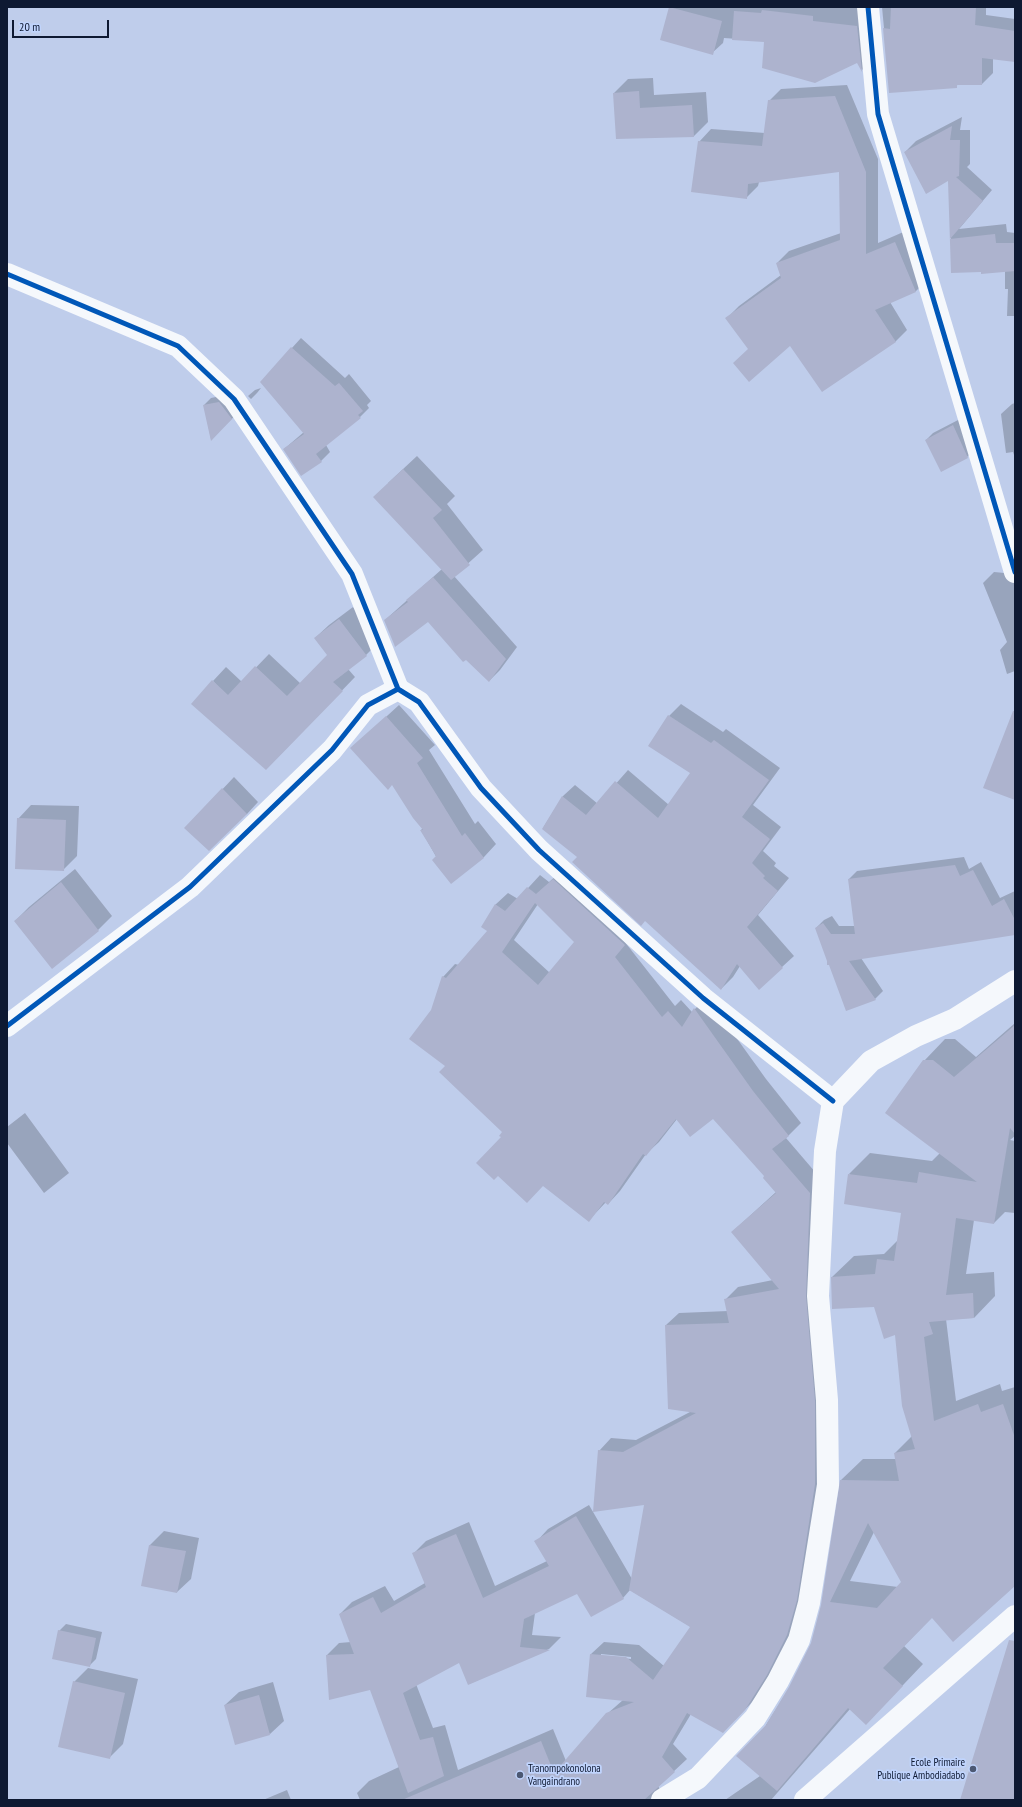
<!DOCTYPE html>
<style>
body{margin:0}
#map{position:relative;width:1022px;height:1807px;overflow:hidden;background:#bfcdeb;font-family:"PT Sans Narrow",sans-serif}
canvas{display:block}
.frame{position:absolute;inset:0;border:8px solid #0e1932;pointer-events:none}
.scale{position:absolute;left:12px;top:20px;width:97px;height:18px;box-sizing:border-box;border:2px solid #0e1932;border-top:0;padding-left:5px;font-size:12px;line-height:14px;white-space:nowrap;color:#0e1932;-webkit-text-stroke:3px #c0d4fd;paint-order:stroke}
</style>
<div id="map">
<canvas width="1022" height="1807"></canvas>
<div class="frame"></div>
<div class="scale">20 m</div>
</div>
<script>
const ctx = document.querySelector('canvas').getContext('2d');
ctx.lineJoin = 'round';
function fill(path, color) {
  ctx.fillStyle = color;
  ctx.fill(path, 'evenodd');
}
function shape(rows) {
  const path = new Path2D();
  for (const r of rows) {
    path.moveTo(r[0], r[1]);
    for (let i = 2; i < r.length; i += 2) path.lineTo(r[i], r[i + 1]);
  }
  return path;
}
function strokePath(path, color, width, dash) {
  ctx.strokeStyle = color;
  ctx.lineWidth = width;
  ctx.lineCap = dash ? 'butt' : 'round';
  ctx.setLineDash(dash || []);
  ctx.stroke(path);
}
function label(font, color, halo, rows, align = 'center') {
  ctx.font = font + ' "PT Sans Narrow",sans-serif';
  ctx.lineWidth = 3.5;
  ctx.setLineDash([]);
  ctx.textBaseline = 'middle';
  ctx.strokeStyle = halo;
  ctx.fillStyle = color;
  for (const [text, x, y, turn = 0] of rows) {
    ctx.save();
    ctx.translate(x, y);
    ctx.rotate((+turn || 0) * Math.PI / 180);
    ctx.textAlign = isNaN(turn) ? turn : align;
    if (halo) ctx.strokeText(text, 0, 0);
    ctx.fillText(text, 0, 0);
    ctx.restore();
  }
}
const shadow = shape([
 [670,7,867,7,872,60,862,70,857,61,765,41,724,38,723,43,712,53,662,39],
 [882,7,986,7,986,15,1015,19,1015,61,993,58,993,73,982,84,958,84,956,87,890,92],
 [653,78,654,95,706,92,708,122,694,136,617,138,614,93,628,79],
 [847,85,878,159,878,243,908,230,928,279,916,291,890,302,907,330,895,342,791,345,749,348,727,318,739,306,781,275,777,263,789,251,841,233,840,171,759,182,758,186,746,198,699,142,711,129,765,133,769,101,781,89],
 [962,117,960,130,970,130,970,164,967,167,992,190,959,229,1006,224,1007,232,1015,233,1015,316,1007,316,1008,289,1005,289,1005,271,952,272,949,180,905,152,916,141],
 [301,338,345,378,349,374,371,401,367,405,369,408,360,417,326,445,330,452,321,461,284,449,304,432,261,382],
 [261,388,257,393,251,399,248,396,255,390],
 [226,395,239,412,211,439,204,405,211,398],
 [1015,403,1015,458,1013,452,1006,453,1001,414,1012,404],
 [960,419,974,450,967,457,926,440,933,433],
 [417,456,455,496,447,504,483,550,454,576,517,647,500,670,489,681,428,621,385,620,442,569,388,483],
 [994,572,1015,574,1015,671,1007,674,1000,650,1007,642,983,583],
 [353,607,379,642,366,655,348,669,355,677,280,755,213,681,226,667,242,682,269,654,301,684,328,655,315,638,329,625],
 [681,704,723,732,726,729,780,768,753,805,781,827,763,851,776,863,774,866,789,878,758,915,794,956,782,967,740,966,733,977,721,989,578,857,543,828,563,796,575,785,598,804,628,770,669,805,691,773,669,716],
 [399,705,435,745,429,750,475,824,478,821,496,844,484,857,451,883,421,830,423,828,393,784,352,748],
 [234,777,258,802,247,814,186,828],
 [31,805,79,806,77,856,63,870,18,819],
 [964,857,969,869,981,862,1000,898,1015,891,1015,935,1014,934,861,958,883,991,875,999,816,928,824,920,832,916,839,926,855,926,849,879,857,871],
 [566,867,675,1006,681,1000,692,1012,707,997,766,1079,801,1123,786,1138,822,1180,828,1471,799,1622,757,1697,735,1720,691,1714,673,1744,687,1759,658,1786,666,1800,360,1800,357,1793,369,1781,399,1767,371,1689,327,1655,339,1643,351,1642,340,1614,352,1602,385,1586,394,1601,425,1583,414,1553,426,1541,469,1522,495,1586,547,1561,536,1542,548,1529,589,1505,632,1579,646,1504,599,1451,611,1438,636,1440,690,1412,666,1325,679,1313,728,1311,725,1300,738,1287,773,1280,732,1232,776,1192,765,1176,713,1117,677,1119,659,1142,646,1154,620,1191,608,1204,606,1202,589,1220,502,1137,503,1132,447,1065,432,1010,443,977,455,964,459,965,489,931,495,905,508,893,518,899,540,875,549,882],
 [538,904,575,942,550,973,514,940],
 [630,1590,691,1627,664,1666,639,1645,604,1642,591,1654,587,1696,623,1700,607,1714,566,1761,553,1729,458,1770,445,1725,433,1728,416,1684,459,1661,469,1684,549,1649,561,1637,532,1635,535,1613,578,1592,623,1598],
 [601,1654,631,1657,631,1659,601,1656],
 [75,869,112,916,98,930,52,967,15,921,29,907],
 [1015,1023,1015,1136,1010,1140,1015,1141,1015,1213,1005,1212,994,1223,974,1220,966,1274,994,1272,995,1296,974,1318,946,1319,956,1401,1000,1384,1002,1391,1015,1387,1015,1585,932,1617,904,1646,923,1664,866,1724,850,1709,771,1800,725,1800,760,1776,766,1725,790,1687,812,1644,822,1605,841,1480,863,1459,896,1459,895,1453,912,1436,896,1334,874,1306,832,1277,854,1256,884,1254,898,1240,902,1212,849,1174,870,1153,932,1161,940,1153,924,1061,945,1039,955,1039,976,1057],
 [874,1532,903,1582,898,1587,850,1581],
 [25,1113,69,1173,44,1193,7,1143,7,1127],
 [164,1531,199,1538,191,1579,177,1592,142,1585,150,1545],
 [66,1624,102,1632,96,1659,89,1666,59,1631],
 [88,1668,138,1679,123,1744,110,1757,74,1682],
 [273,1682,284,1721,270,1734,225,1705,239,1692],
 [287,1790,291,1800,263,1800]
]);
const building = shape([
 [669,7,722,21,713,55,660,40],
 [891,7,976,7,975,25,1015,31,1015,62,982,58,982,85,957,85,957,88,889,93,883,28,890,29],
 [762,10,813,16,813,21,857,26,862,72,857,63,815,83,762,68,764,42,732,40,734,11,761,13],
 [639,91,640,108,692,105,694,137,616,139,613,93],
 [835,96,866,172,866,254,895,242,916,292,875,310,896,342,822,392,790,346,749,382,733,363,748,349,725,318,781,278,776,263,840,240,839,172,748,184,747,199,691,192,698,141,762,146,768,100],
 [952,126,950,140,960,140,959,176,956,177,983,201,950,239,995,234,996,243,1015,243,1015,271,981,274,981,272,951,273,948,181,926,194,904,152],
 [291,347,335,386,339,383,363,411,358,415,361,418,316,454,322,462,301,476,283,449,304,434,260,382],
 [219,402,232,419,211,441,203,405],
 [953,425,968,458,941,472,925,440],
 [403,469,442,510,433,518,470,565,451,580,373,497],
 [433,577,506,659,489,682,466,660,463,662,428,622,395,647,394,644,384,620,408,602,406,600],
 [339,619,367,656,333,682,343,691,266,770,191,704,212,680,228,695,255,666,287,696,327,655,314,638],
 [1013,711,1015,711,1015,800,983,788],
 [668,715,711,743,714,740,769,780,742,817,770,839,752,863,765,876,763,878,778,891,747,927,783,968,759,990,737,964,721,990,645,921,641,926,572,862,577,857,542,829,562,796,586,815,615,781,658,818,690,773,648,746],
 [386,716,423,758,417,763,462,836,465,833,484,858,451,884,432,860,436,856,420,830,423,830,413,818,392,785,388,790,350,748],
 [222,788,247,814,209,851,184,828],
 [17,818,66,820,64,871,15,869],
 [955,865,960,876,973,870,992,906,1004,899,1015,920,1015,935,849,961,876,1000,846,1011,829,965,827,965,827,961,815,928,823,923,831,934,855,934,848,879],
 [553,879,625,945,615,957,662,1017,668,1011,682,1027,694,1008,753,1091,789,1136,772,1149,810,1193,806,1296,815,1401,815,1484,797,1600,787,1635,767,1675,745,1710,723,1733,687,1713,662,1757,675,1772,644,1800,402,1800,541,1741,554,1773,606,1713,634,1702,586,1697,590,1654,626,1657,653,1680,690,1627,629,1590,644,1505,593,1512,598,1450,623,1452,696,1413,668,1409,665,1325,729,1323,724,1299,779,1289,731,1232,776,1193,763,1178,764,1176,713,1119,690,1137,676,1119,646,1156,643,1154,608,1205,604,1202,589,1222,543,1186,527,1203,498,1176,494,1180,476,1163,501,1137,499,1136,502,1132,439,1072,445,1066,409,1039,431,1010,442,976,446,978,487,931,481,927,495,904,505,911,527,887,536,894],
 [535,903,574,942,538,985,502,952],
 [61,882,99,931,52,969,14,921],
 [1015,1025,1015,1134,1010,1128,994,1224,956,1218,946,1295,973,1293,974,1318,929,1322,933,1334,924,1337,934,1421,978,1404,981,1412,1003,1404,1015,1438,1015,1586,953,1642,932,1618,883,1668,903,1686,866,1725,848,1708,777,1791,736,1756,766,1725,789,1687,811,1643,821,1605,840,1480,899,1481,894,1453,915,1449,902,1406,895,1335,884,1339,874,1307,832,1309,831,1277,875,1274,877,1259,894,1261,901,1213,844,1204,848,1174,917,1183,919,1172,977,1182,885,1113,923,1060,933,1060,954,1077],
 [868,1523,901,1582,877,1608,830,1602],
 [576,1516,624,1599,591,1617,577,1594,524,1619,520,1647,550,1650,468,1685,459,1663,403,1693,420,1740,433,1737,444,1776,408,1793,370,1690,329,1700,326,1655,354,1654,339,1614,373,1597,381,1613,426,1587,412,1553,456,1534,483,1598,549,1566,534,1541],
 [149,1545,186,1551,177,1593,141,1586],
 [58,1630,96,1638,90,1667,52,1659],
 [1009,1640,1015,1641,1015,1800,960,1800],
 [73,1681,125,1693,110,1759,58,1747],
 [259,1695,270,1735,235,1745,224,1705]
]);
const minor = shape([
 [868,7,878,114,1015,572],
 [7,274,178,346,234,399,352,574,398,689],
 [805,1800,1015,1616]
]);
const tertiary = shape([
 [7,1026,190,887,332,750,368,705,398,689,419,702,481,788,539,850,703,998,833,1101]
]);
const secondary = shape([
 [662,1800,698,1778,755,1718,778,1681,799,1640,809,1603,828,1485,827,1400,818,1296,825,1151,833,1101,871,1061,916,1036,955,1019,1015,981]
]);
const cycleway = shape([
 [868,7,878,114,1015,572],
 [7,274,178,346,234,399,352,574,398,689],
 [7,1026,190,887,332,750,368,705,398,689,419,702,481,788,539,850,703,998,833,1101]
]);
const markers = [
 [973,1769,4,"#4c5873"],
 [520,1775,4,"#4c5873"]
];
const poiNames = [
 ["Ecole Primaire",965,1763],
 ["Publique Ambodiadabo",965,1776],
 ["Tranompokonolona",528,1769,"left"],
 ["Vangaindrano",528,1782,"left"]
];
fill(shadow, '#0003');
fill(building, '#adb3ce');
strokePath(minor, '#f5f8fc', 22);
strokePath(tertiary, '#f5f8fc', 22);
strokePath(secondary, '#f5f8fc', 22);
strokePath(cycleway, '#0057b8', 5);
for (const [x, y, r, color] of markers) {
  const dot = new Path2D();
  dot.arc(x, y, r, 0, 2 * Math.PI);
  ctx.fillStyle = color;
  ctx.fill(dot);
  strokePath(dot, '#c0d4fd', 1.5);
}
label('11px', '#0e1932', '#c0d4fd', poiNames, 'right');
</script>
